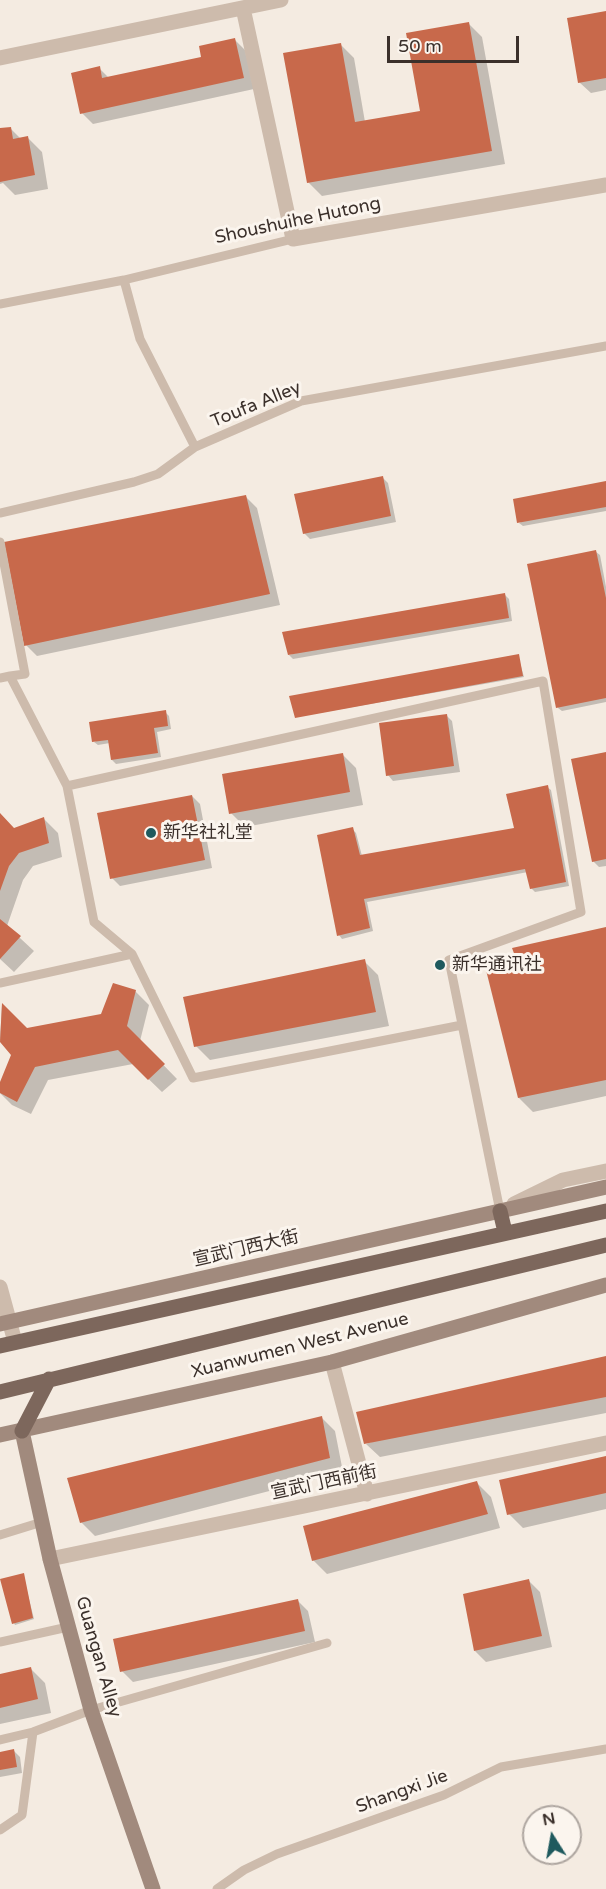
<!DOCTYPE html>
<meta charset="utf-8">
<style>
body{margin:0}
#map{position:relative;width:606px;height:1889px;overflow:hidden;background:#f4ebe1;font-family:"Varela Round",sans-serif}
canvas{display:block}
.north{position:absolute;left:522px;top:1805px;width:60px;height:60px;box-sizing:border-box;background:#fbf5ee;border:2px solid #aea6a0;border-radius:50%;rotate:349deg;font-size:16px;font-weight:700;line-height:24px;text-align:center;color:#3b302b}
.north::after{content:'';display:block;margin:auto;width:21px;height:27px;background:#1f5a5e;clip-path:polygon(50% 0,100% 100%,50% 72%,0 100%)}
.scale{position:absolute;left:387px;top:36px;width:132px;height:27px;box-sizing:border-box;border:3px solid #3b302b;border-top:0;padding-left:8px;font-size:18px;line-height:21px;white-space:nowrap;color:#3b302b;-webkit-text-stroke:4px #fbf5ee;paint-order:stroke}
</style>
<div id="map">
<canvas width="606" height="1889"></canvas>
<div class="north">N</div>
<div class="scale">50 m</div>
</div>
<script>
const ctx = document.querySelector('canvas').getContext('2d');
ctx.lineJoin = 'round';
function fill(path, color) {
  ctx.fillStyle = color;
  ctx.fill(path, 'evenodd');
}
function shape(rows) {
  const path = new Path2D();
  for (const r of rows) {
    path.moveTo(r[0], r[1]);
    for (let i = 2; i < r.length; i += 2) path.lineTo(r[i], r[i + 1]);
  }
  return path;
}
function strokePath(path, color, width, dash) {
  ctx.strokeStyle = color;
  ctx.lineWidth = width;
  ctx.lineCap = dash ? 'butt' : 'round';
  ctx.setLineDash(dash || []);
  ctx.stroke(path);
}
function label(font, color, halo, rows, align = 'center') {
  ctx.font = font + ' "Varela Round","Noto Sans SC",sans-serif';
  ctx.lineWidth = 6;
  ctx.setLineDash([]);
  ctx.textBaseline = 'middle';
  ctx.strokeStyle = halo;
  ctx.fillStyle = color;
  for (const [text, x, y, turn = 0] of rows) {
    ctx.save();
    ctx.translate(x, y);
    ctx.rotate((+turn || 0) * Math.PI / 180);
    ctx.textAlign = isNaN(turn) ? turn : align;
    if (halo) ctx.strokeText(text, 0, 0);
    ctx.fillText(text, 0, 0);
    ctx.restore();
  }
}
const shadow = shape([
 [606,12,606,90,591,93,579,82],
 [468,23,482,37,505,164,322,196,308,182,340,44,354,58,365,122,422,112],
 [235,40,246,51,254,89,93,124,82,113,99,68,109,78,203,58],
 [10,128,21,139,28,138,42,152,48,189,15,195,3,183,0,184,0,130],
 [382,477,388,483,396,522,310,539,304,533],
 [606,482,606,511,523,526,519,523],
 [246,497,257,508,280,605,37,656,26,645],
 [596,552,600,555,606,587,606,702,562,711,558,708],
 [505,595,509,599,512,621,293,659,289,655],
 [518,656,524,677,296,717],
 [165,712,169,716,171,729,157,732,161,757,116,764,112,760,110,743,98,745,94,742],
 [446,715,452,721,460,772,393,781,388,775],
 [342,754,356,768,363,805,245,827,231,813],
 [606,754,606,866,599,867,593,861],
 [547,787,551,790,569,886,535,892,531,888,528,872,367,902,373,931,342,939,339,935,352,829,356,833,362,856,516,829],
 [192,796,200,804,212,868,120,886,112,878],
 [0,815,14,829,44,819,58,833,62,857,33,866,23,880,7,926,34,951,14,972,0,959],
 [606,928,606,1096,533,1112,519,1098,520,965],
 [364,961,378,975,389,1026,210,1060,196,1046],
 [135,991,149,1005,140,1041,177,1079,162,1092,133,1064,48,1080,31,1114,12,1105,0,1093,0,1086,13,1055,0,1040,2,1005,27,1029,102,1015],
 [606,1358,606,1413,380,1457,366,1444],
 [321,1417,335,1431,343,1472,95,1536,81,1522],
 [606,1457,606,1509,523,1528,509,1514],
 [477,1483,491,1497,500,1528,327,1574,313,1560],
 [23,1575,34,1619,15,1625,14,1623],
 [529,1581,540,1592,552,1647,486,1662,475,1651],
 [297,1600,308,1611,315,1642,133,1682,122,1671],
 [31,1669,45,1683,51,1713,0,1724,0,1675],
 [14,1751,20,1757,22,1773,0,1777,0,1753]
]);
const building = shape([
 [606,11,606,78,578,83,567,18],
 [469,22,492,151,307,183,283,53,341,43,355,122,420,111,406,33],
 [235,38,244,78,80,114,71,73,100,66,102,78,201,57,199,46],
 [11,127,13,139,28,136,35,175,0,182,0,128],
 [383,476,391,516,303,534,294,494],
 [606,481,606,507,517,523,513,499],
 [246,495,270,594,24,646,4,542],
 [596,550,606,598,606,698,556,708,527,564],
 [505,593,509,618,288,655,282,632],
 [519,654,523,676,295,718,289,696],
 [166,710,168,726,154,728,158,753,111,760,108,740,92,742,89,722],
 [447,714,454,766,386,776,379,723],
 [606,752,606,859,592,862,571,759],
 [343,753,350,792,229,814,222,774],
 [548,785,566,882,530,889,525,869,364,899,370,928,337,936,317,835,353,827,360,855,514,828,506,794],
 [192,795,205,860,110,879,97,813],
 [0,813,14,828,44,817,49,843,19,853,9,866,0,891],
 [0,919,21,936,0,959],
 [606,927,606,1080,518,1098,486,970,518,964,512,948],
 [365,959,376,1012,194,1047,183,997],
 [113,983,136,990,127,1026,165,1064,148,1080,118,1050,35,1067,17,1102,0,1093,0,1082,11,1055,0,1042,2,1003,27,1028,101,1014],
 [606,1356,606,1397,364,1444,356,1412],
 [322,1416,330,1458,80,1523,67,1478],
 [606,1456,606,1493,507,1515,499,1480],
 [477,1481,488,1514,312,1561,303,1526],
 [24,1573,33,1618,12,1624,0,1579],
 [529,1579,542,1636,474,1651,463,1594],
 [298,1599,305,1631,120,1672,113,1639],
 [31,1667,38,1699,0,1708,0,1674],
 [14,1749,17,1767,0,1770,0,1752]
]);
const lane = shape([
 [124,280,140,339,195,447],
 [0,304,124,280,293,239],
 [0,513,134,482,158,474,195,447,301,401,606,346],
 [0,542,25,674,10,676],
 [0,678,10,676,67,786],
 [0,983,132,954],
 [462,1025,193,1078,132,954,94,922,67,786,543,681,581,912,449,960,500,1211],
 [0,1535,42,1522],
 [0,1642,68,1627],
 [0,1740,33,1732,91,1710,327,1643],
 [0,1830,22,1815,33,1732],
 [217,1889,244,1870,277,1854,444,1795,501,1767,606,1749]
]);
const street = shape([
 [243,8,293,239,606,185],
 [0,58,281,0],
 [514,1204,563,1180,606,1171],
 [0,1287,15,1342],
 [332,1362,367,1494],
 [50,1559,606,1443]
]);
const secondary = shape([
 [0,1324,606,1187],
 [22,1431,50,1559,91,1710,153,1889],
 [0,1435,332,1362,606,1285]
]);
const primary = shape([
 [500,1211,505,1232],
 [0,1346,606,1211],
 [0,1392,606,1245],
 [22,1431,49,1379]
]);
const markers = [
 [151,833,6,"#1f5a5e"],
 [440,965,6,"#1f5a5e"]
];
const streetNames = [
 ["Shoushuihe Hutong",298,221,-12],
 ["Toufa Alley",256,405,-22],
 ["宣武门西大街",246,1249,-13],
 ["Xuanwumen West Avenue",300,1346,-14],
 ["宣武门西前街",324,1483,-12],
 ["Guangan Alley",98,1657,74],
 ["Shangxi Jie",402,1792,-20]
];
const poiNames = [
 ["新华社礼堂",163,833],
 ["新华通讯社",452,965]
];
fill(shadow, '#0003');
fill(building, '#c8694b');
strokePath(lane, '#cdbbac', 9);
strokePath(street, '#cdbbac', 15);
strokePath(secondary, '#a18a7d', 15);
strokePath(primary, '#7d675c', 15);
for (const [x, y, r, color] of markers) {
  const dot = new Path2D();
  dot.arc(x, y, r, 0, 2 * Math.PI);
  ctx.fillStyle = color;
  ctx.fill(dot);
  strokePath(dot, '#fbf5ee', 2);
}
label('18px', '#3b302b', '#fbf5ee', streetNames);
label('18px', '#3b302b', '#fbf5ee', poiNames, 'left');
</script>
